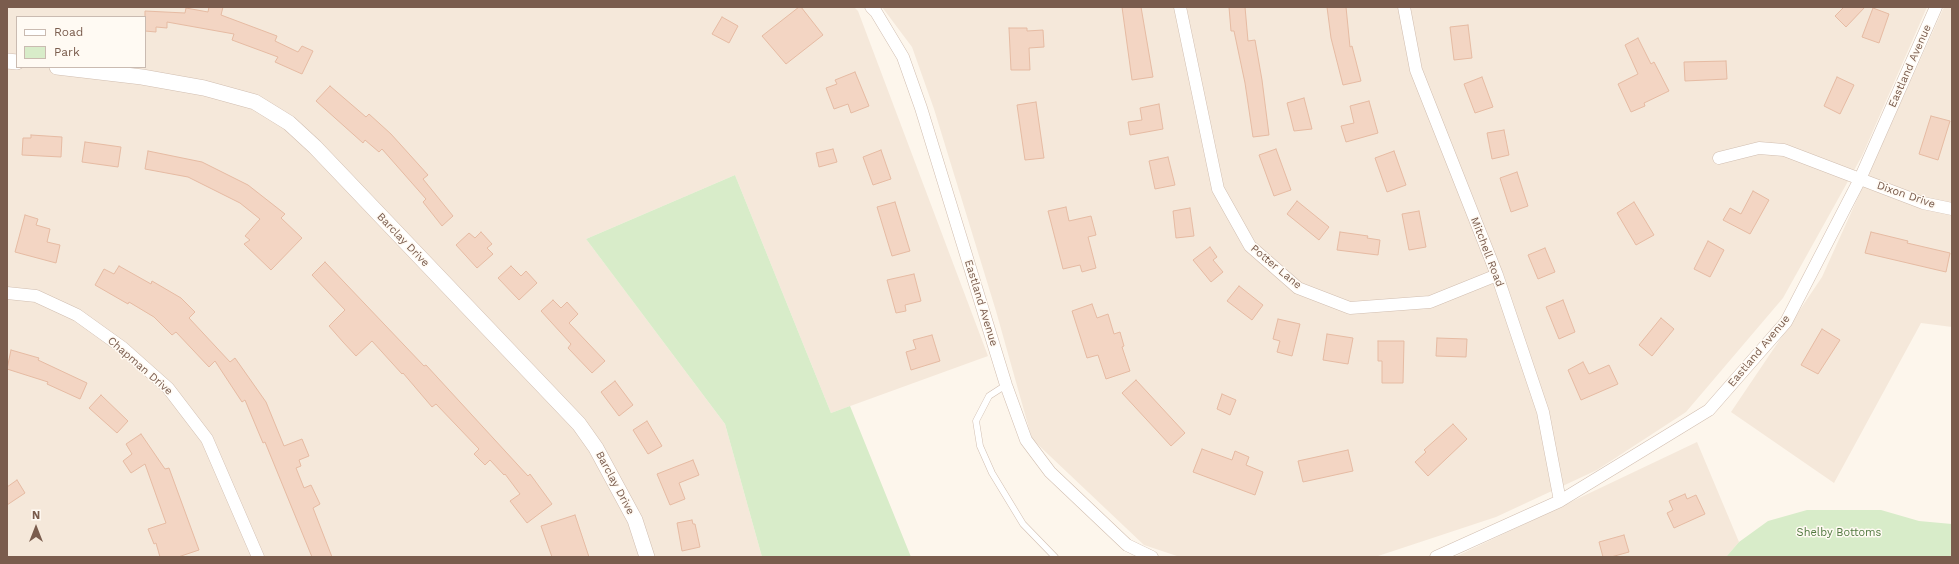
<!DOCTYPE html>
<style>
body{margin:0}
#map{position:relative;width:1959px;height:564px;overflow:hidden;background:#fdf6ec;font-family:"Work Sans",sans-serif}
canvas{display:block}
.frame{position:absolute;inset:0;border:8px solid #7a5c4d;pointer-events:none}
.legend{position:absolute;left:16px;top:16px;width:130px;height:52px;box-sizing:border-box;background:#fffaf3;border:1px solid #cabbb1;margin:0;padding:5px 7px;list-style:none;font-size:12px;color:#7a5c4d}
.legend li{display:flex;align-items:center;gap:8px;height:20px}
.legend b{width:20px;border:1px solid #cabbb1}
.north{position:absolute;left:16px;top:508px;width:40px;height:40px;-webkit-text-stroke:3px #fffaf3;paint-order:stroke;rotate:0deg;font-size:11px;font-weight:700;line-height:16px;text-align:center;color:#7a5c4d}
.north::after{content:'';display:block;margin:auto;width:14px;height:18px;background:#7a5c4d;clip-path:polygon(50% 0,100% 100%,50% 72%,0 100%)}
</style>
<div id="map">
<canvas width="1959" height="564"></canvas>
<div class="frame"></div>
<ul class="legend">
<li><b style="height:5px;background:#fff"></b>Road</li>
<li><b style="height:11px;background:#d8ecc9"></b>Park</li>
</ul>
<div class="north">N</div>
</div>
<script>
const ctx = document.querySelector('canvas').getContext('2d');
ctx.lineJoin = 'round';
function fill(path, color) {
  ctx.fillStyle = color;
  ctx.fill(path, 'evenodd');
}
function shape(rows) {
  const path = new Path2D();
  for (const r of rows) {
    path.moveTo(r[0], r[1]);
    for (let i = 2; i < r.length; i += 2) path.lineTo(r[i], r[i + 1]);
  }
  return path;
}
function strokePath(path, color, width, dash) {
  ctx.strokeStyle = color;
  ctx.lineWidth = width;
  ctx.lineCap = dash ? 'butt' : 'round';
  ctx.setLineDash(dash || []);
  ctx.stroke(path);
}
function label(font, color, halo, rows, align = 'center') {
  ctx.font = font + ' "Work Sans",sans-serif';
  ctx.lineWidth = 3;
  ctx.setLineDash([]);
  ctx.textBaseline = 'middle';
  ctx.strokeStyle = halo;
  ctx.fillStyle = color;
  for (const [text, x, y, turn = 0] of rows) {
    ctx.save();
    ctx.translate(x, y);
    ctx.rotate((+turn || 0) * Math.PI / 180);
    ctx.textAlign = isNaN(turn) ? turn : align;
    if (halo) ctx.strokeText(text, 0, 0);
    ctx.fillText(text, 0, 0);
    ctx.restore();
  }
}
const residential = shape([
 [7,7,854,7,858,11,988,356,831,413,735,175,586,239,725,424,762,557,7,557],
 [17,17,145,17,145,67,17,67],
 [882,7,1927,7,1862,156,1783,298,1686,412,1597,470,1496,517,1375,557,1180,557,1144,545,1032,439,996,311,934,109,912,47],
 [1944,7,1952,7,1952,327,1921,323,1834,483,1731,412,1822,277],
 [1697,442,1739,542,1726,557,1455,557]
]);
const green = shape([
 [735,175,831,413,850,406,911,557,762,557,725,424,586,239],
 [1807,510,1881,510,1919,521,1952,524,1952,557,1726,557,1739,542,1768,521]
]);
const building = shape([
 [209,7,223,7,221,15,277,36,275,41,298,52,302,46,313,51,302,74,275,62,278,57,232,40,234,34,167,22,167,28,156,27,156,32,145,31,145,11,185,13,186,8,208,12,209,7],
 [799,7,801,7,823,35,786,64,762,36,799,7],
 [1122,7,1141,7,1153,77,1132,80,1122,7],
 [1229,7,1245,7,1248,41,1255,40,1262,80,1269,135,1253,137,1245,83,1234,31,1231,31,1229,7],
 [1327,7,1346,7,1350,47,1352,46,1361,81,1343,85,1331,38,1327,7],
 [1844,7,1865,7,1846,27,1835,16,1844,7],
 [1873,8,1889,14,1879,43,1862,37,1873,8],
 [722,17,738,26,729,43,712,34,722,17],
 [1468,25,1472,58,1454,60,1450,27,1468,25],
 [1009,28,1027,28,1027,31,1043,30,1044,47,1029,48,1030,70,1011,70,1009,28],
 [1638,38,1651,64,1654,62,1669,91,1644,103,1645,106,1631,112,1618,84,1638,74,1625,45,1638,38],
 [1726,61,1727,79,1685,81,1684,62,1726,61],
 [855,72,869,106,851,113,848,104,834,109,826,88,837,84,835,80,855,72],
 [1482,77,1493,107,1475,113,1464,84,1482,77],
 [1837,77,1854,85,1840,114,1824,106,1837,77],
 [330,86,366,117,369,114,391,134,428,175,423,179,453,216,442,226,423,202,426,199,382,149,379,152,365,140,363,143,316,101,330,86],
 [1304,98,1312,129,1294,131,1287,103,1304,98],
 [1369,101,1378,133,1346,142,1341,126,1354,123,1350,106,1369,101],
 [1036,102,1044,158,1025,160,1017,105,1036,102],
 [1159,104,1163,129,1130,135,1128,122,1142,120,1140,108,1159,104],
 [1931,116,1950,121,1938,160,1919,154,1931,116],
 [1504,130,1509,155,1492,159,1487,133,1504,130],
 [31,135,62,137,61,157,22,155,23,138,31,138,31,135],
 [85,142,121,147,118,167,82,162,85,142],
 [833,149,837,162,819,167,816,153,833,149],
 [1276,149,1291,190,1274,196,1259,155,1276,149],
 [881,150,891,179,873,185,863,157,881,150],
 [148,151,202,162,248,185,285,214,281,218,302,238,271,270,244,244,250,240,245,236,260,219,240,203,188,177,145,169,148,151],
 [1394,151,1406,185,1387,192,1375,158,1394,151],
 [1168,157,1175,185,1155,189,1149,161,1168,157],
 [1517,172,1528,206,1511,212,1500,178,1517,172],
 [1753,191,1769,200,1750,234,1723,220,1730,208,1741,214,1753,191],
 [1297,201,1329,227,1319,240,1287,214,1297,201],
 [895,202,910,251,892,256,877,207,895,202],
 [1634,202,1654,235,1636,245,1617,213,1634,202],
 [1066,207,1069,221,1091,216,1096,235,1088,237,1096,268,1082,272,1080,265,1063,269,1048,211,1066,207],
 [1190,208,1194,236,1176,238,1173,211,1190,208],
 [1419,211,1426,247,1409,250,1402,214,1419,211],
 [25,215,38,219,36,225,50,229,47,242,60,245,56,263,15,252,25,215],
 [481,232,492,244,487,248,493,254,477,268,456,245,469,233,475,238,481,232],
 [1340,232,1368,236,1367,238,1380,240,1378,255,1337,250,1340,232],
 [1871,232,1908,241,1907,243,1950,253,1946,272,1865,253,1871,232],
 [1708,241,1724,250,1710,277,1694,269,1708,241],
 [1210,247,1217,257,1213,260,1223,272,1211,282,1193,260,1210,247],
 [1545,248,1555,272,1538,279,1528,255,1545,248],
 [325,262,424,366,426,365,528,476,530,474,552,504,527,523,510,501,520,494,505,474,504,475,490,460,485,465,474,454,479,449,436,404,432,407,403,373,402,374,372,341,356,356,343,342,329,326,345,310,312,275,325,262],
 [119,266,151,284,152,281,181,298,195,312,189,318,230,362,235,358,266,402,284,446,302,439,309,456,299,460,301,466,296,468,304,488,311,485,320,504,313,508,332,557,312,557,265,442,263,443,245,400,242,402,215,361,209,367,176,332,172,335,154,317,129,302,128,304,95,285,104,269,114,274,119,266],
 [511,266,521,276,526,271,537,283,519,300,498,278,511,266],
 [914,274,921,301,905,305,906,311,896,313,887,280,914,274],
 [1239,286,1263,305,1252,320,1227,301,1239,286],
 [553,300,561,308,567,302,578,314,569,323,605,361,592,373,568,348,571,344,541,311,553,300],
 [1563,300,1575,332,1559,339,1546,307,1563,300],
 [1092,304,1097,318,1108,314,1114,334,1120,332,1124,346,1122,347,1130,371,1106,379,1098,355,1087,358,1072,311,1092,304],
 [1661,318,1674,329,1652,356,1639,345,1661,318],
 [1278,319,1300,324,1292,356,1277,352,1280,341,1273,339,1278,319],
 [1822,329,1840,340,1818,374,1801,365,1822,329],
 [1327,334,1353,338,1348,364,1323,360,1327,334],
 [932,335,940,361,911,370,906,352,916,349,913,340,932,335],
 [1437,338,1467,339,1466,357,1436,356,1437,338],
 [1378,341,1404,341,1403,383,1382,383,1382,361,1378,361,1378,341],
 [11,350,39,358,38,360,87,383,80,399,47,384,48,382,7,369,11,350],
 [1583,362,1589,374,1609,365,1618,384,1581,400,1568,370,1583,362],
 [1136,380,1185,433,1171,446,1122,393,1136,380],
 [615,381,633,405,619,416,601,392,615,381],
 [1222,394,1236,400,1230,415,1217,409,1222,394],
 [101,395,128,421,117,433,89,408,101,395],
 [647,421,662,446,648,454,633,430,647,421],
 [1453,424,1467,439,1428,476,1415,462,1426,452,1424,450,1453,424],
 [141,434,165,469,169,468,199,550,178,557,160,557,156,543,154,544,148,529,166,523,145,464,131,473,123,461,132,454,126,444,141,434],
 [1202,449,1232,460,1235,451,1249,457,1246,465,1263,472,1255,495,1193,472,1202,449],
 [1348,450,1353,471,1303,482,1298,461,1348,450],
 [693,460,699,475,679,483,685,499,670,505,657,474,693,460],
 [17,480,25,493,7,505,7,487,17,480],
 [1685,494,1687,499,1696,495,1705,514,1674,528,1667,513,1673,510,1669,501,1685,494],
 [575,515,589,557,552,557,541,526,575,515],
 [692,520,693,524,695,524,700,547,682,551,677,523,692,520],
 [1624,535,1629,552,1611,557,1603,557,1599,542,1624,535]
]);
const service = shape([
 [1006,385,989,396,976,421,980,446,992,473,1023,524,1055,557]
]);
const minor = shape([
 [871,7,876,12,903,57,921,108,1006,385,1026,440,1050,472,1127,545,1152,557],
 [1180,7,1218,189,1250,246,1298,288,1350,308,1430,302,1497,275],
 [1404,7,1416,70,1497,275,1543,412,1560,501],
 [1719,158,1759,148,1784,150,1923,203,1952,209],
 [7,293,36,296,77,315,123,348,168,388,207,439,258,557],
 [1436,557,1560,501,1709,410,1786,322,1860,179,1936,7]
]);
const tertiary = shape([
 [7,61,17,62],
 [57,67,142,77,204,88,255,102,289,123,315,147,579,424,596,448,635,520,647,557]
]);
const streetNames = [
 ["Eastland Avenue",1910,66,-66],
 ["Dixon Drive",1906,195,19],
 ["Barclay Drive",403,240,46],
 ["Mitchell Road",1487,252,69],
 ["Potter Lane",1276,267,40],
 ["Eastland Avenue",981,303,73],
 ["Eastland Avenue",1759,351,-50],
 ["Chapman Drive",140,366,41],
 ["Barclay Drive",615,483,62]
];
const parkNames = [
 ["Shelby Bottoms",1839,533]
];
fill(residential, '#f5e8da');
fill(green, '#d8ecc9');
fill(building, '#f3d5c3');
strokePath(building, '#e6bba3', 1);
strokePath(service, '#d1beb0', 7);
strokePath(minor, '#d1beb0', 13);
strokePath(tertiary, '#d1beb0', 16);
strokePath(service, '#fff', 6);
strokePath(minor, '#fff', 12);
strokePath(tertiary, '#fff', 15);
label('11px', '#7a5c4d', '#fffaf3', streetNames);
label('11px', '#537a41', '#fffaf3', parkNames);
</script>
